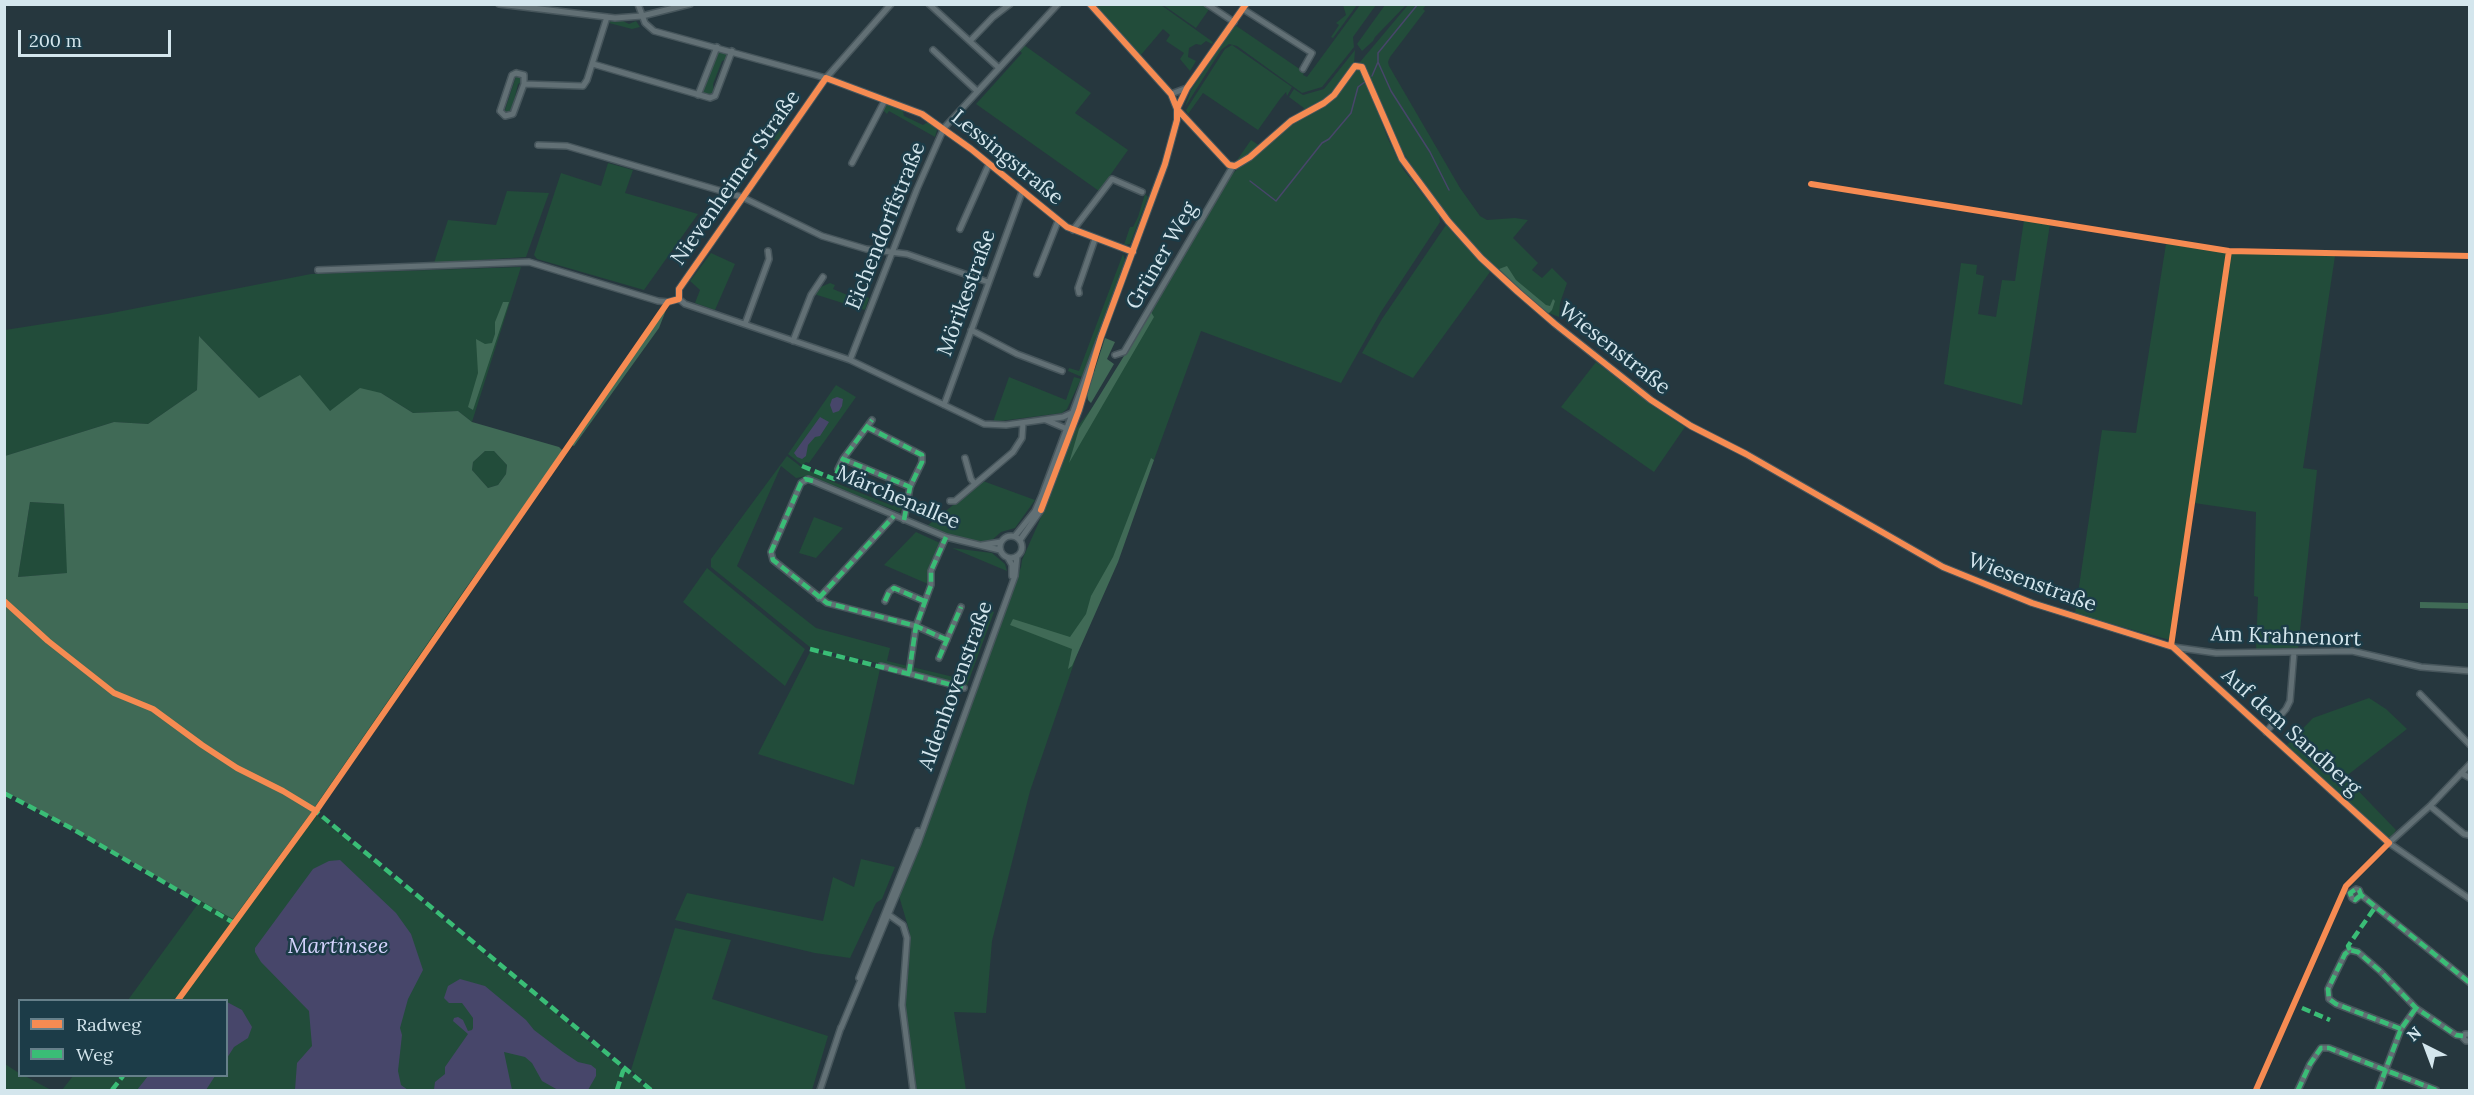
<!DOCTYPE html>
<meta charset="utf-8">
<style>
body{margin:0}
#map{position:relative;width:2474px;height:1095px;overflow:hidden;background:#26373e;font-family:Lora,serif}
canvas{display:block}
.frame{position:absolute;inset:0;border:6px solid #d4e6ed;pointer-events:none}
.legend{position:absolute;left:18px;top:999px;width:210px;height:78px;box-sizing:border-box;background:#1c3c48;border:2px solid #66808a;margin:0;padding:8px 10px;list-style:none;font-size:18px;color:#d4e6ed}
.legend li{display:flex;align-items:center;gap:12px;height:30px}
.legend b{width:30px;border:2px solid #66808a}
.north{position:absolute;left:2396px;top:1017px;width:60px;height:60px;-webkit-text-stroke:4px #1c3c48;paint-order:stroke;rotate:318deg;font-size:16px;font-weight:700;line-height:24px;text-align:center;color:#d4e6ed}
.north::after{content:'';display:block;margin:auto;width:21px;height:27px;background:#d4e6ed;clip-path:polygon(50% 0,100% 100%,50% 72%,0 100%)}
.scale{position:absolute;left:18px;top:30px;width:153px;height:27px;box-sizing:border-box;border:3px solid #d4e6ed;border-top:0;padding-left:8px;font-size:18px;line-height:21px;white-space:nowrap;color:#d4e6ed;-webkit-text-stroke:4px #1c3c48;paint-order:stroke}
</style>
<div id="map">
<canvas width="2474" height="1095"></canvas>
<div class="frame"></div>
<ul class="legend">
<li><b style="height:8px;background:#f68b52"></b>Radweg</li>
<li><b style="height:8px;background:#3abd76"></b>Weg</li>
</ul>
<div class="north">N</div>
<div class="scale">200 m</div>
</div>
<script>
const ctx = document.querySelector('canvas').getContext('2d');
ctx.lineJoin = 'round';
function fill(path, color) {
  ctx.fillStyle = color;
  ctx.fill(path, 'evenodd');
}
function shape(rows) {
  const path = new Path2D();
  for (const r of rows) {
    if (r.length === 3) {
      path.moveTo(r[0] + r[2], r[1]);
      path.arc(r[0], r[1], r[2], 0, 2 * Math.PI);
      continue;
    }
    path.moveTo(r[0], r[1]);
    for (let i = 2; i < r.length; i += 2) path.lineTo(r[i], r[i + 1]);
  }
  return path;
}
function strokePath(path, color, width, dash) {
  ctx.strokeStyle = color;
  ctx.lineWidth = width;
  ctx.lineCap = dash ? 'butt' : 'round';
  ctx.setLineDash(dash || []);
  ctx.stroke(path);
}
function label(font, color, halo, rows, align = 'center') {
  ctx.font = font + ' Lora,serif';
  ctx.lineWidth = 5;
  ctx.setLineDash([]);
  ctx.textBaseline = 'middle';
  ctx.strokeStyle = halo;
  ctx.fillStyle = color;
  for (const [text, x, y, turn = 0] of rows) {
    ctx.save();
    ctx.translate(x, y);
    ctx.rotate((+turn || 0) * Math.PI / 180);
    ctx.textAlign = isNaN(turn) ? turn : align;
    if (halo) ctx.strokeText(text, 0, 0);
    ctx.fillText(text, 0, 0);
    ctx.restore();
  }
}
const green = shape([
 [1094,5,1161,5,1213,42,1212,44,1206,41,1201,45,1196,44,1189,48,1188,57,1196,61,1190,71,1180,59,1184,53,1166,41,1170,35,1163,29,1140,56],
 [1163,5,1205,5,1210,8,1196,28],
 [1343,5,1357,5,1333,38,1331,37,1339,25,1336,23,1346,15],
 [1360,5,1376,5,1353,37,1354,47,1322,87,1302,93,1237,46,1229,44,1221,50,1185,107,1191,90,1235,25,1304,72,1303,75,1307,77],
 [1385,5,1406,5,1375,37,1373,41,1362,51,1357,44],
 [1408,5,1426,5,1423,9,1425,11,1390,57,1388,62,1389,66,1460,188,1480,216,1487,220,1515,218,1528,220,1513,238,1538,263,1532,270,1542,278,1552,268,1567,283,1560,303,1559,317,1546,312,1514,286,1491,265,1448,220,1402,151,1367,84,1388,139,1403,169,1439,215,1440,222,1381,312,1341,383,1201,331,1154,460,1094,605,1030,791,992,941,986,1013,954,1012,966,1090,917,1090,904,1002,909,966,907,963,910,933,899,896,1021,567,1022,560,1039,522,1072,434,1095,404,1153,316,1151,312,1232,174,1286,128,1323,106],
 [611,21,623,21,629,24,636,21,640,27,632,29,609,23],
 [1024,45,1091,93,1075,113,1128,150,1099,191,976,104,1022,53,1019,50],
 [1232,45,1292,87,1287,96,1286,92,1280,99,1258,130,1203,93,1188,114,1186,110,1225,49],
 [1355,50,1354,64,1329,97,1303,112,1304,108,1289,97,1294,89,1303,95,1324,89],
 [718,51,728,54,727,59,722,61,713,84,714,92,708,95,704,94,702,90],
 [516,76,522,77,522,82,518,84,511,114,504,113],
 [887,105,903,111,904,116,923,125,928,122,933,126,937,130,935,137,889,111,887,114,883,110],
 [771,126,780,129,782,135,778,141,766,137],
 [1251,140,1260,146,1245,160,1235,163],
 [608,163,633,170,625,193,698,214,644,290,537,259,534,255,561,173,601,186],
 [507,191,549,193,526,257,434,263,448,220,496,225],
 [1145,194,1148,197,1130,244,1124,245,1130,227,1133,227,1138,217],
 [2024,220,2050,224,2022,405,1944,384,1961,263,1977,265,1976,274,1984,276,1978,314,1996,317,2002,280,2015,281],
 [1446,225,1490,272,1413,378,1362,353,1382,319],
 [2166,244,2232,253,2335,256,2303,468,2317,470,2298,650,2256,650,2258,597,2254,596,2256,512,2194,503,2172,643,2170,640,2075,614,2102,430,2136,433],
 [711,253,735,264,715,310,695,303,700,290,690,281],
 [1123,254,1125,260,1082,377,1068,371,1069,368,1079,371],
 [521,267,472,422,458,411,413,413,381,393,330,411,259,398,200,337,197,390,148,424,114,422,5,456,5,330,107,314,311,274],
 [830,283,835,285,833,289,864,302,867,297,869,298,865,310,814,294,816,289],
 [1596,362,1650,403,1685,427,1654,472,1561,407],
 [1009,377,1066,400,1074,377,1081,379,1067,409,1062,413,993,422],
 [836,385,856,397,809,463,806,462,802,465,788,454],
 [485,451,494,451,507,465,506,474,498,485,488,488,472,470,473,462],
 [787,456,800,466,826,479,893,506,895,503,904,506,899,512,807,476,796,478,781,466,737,566,816,628,890,648,887,661,962,679,988,610,994,612,966,688,961,682,960,685,904,669,811,648,711,567,711,559],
 [983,481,1035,500,1015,528,1001,532,991,541,980,543,942,534,927,526],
 [30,502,64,504,68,573,18,577],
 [814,517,843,528,816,558,799,553],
 [916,532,940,543,929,570,928,584,884,565],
 [952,548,992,553,1005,564,1007,571],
 [707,568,805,649,785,686,683,602],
 [465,592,312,811,621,1068,623,1070,617,1090,62,1090,73,1076,226,1076,226,1000,128,1000,200,901,447,596],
 [811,650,880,669,854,785,758,754],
 [2369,698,2386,709,2407,729,2345,777,2396,830,2390,840,2285,747,2313,718],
 [861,859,895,867,882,899,876,903,850,958,815,953,675,920,687,893,823,921,833,877,854,887],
 [675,928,731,940,712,999,828,1036,812,1090,654,1090,631,1070],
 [5,1064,19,1073,20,1076,25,1076,51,1090,5,1090],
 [628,1070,650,1090,619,1090,624,1071]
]);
const forest = shape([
 [1507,266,1516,280,1546,305,1550,306,1553,299,1555,301,1552,310,1549,313,1543,311,1499,269],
 [503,302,509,302,473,410,468,407,478,373,476,339,485,344,492,343,495,334,495,322],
 [666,310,659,328,574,446,572,445,661,314],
 [1151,312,1154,317,1069,463,1079,429],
 [199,336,259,398,300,375,330,411,360,388,381,393,413,413,458,411,472,422,559,447,562,450,561,454,456,602,310,814,233,919,5,791,5,456,114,422,148,424,197,390],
 [485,451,494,451,507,465,506,474,498,485,488,488,472,470,473,462],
 [30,502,64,504,67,573,18,577],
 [1105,338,1115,342,1107,359,1114,364,1091,403,1088,400,1087,394],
 [1151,458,1154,460,1118,562,1072,666,1068,669,1072,649,1010,625,1013,619,1070,637,1086,614,1091,596,1113,557],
 [2420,602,2469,603,2469,609,2420,608]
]);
const water = shape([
 [837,397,843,399,842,406,839,411,833,413,830,405,832,399],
 [820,417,829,422,820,436,815,437,808,445,806,456,802,459,797,457,794,453],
 [340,860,396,913,411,934,423,970,408,999,400,1028,402,1035,398,1071,401,1085,408,1090,295,1090,297,1063,312,1046,309,1011,261,962,255,952,255,948,313,869,329,861],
 [460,979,485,986,526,1020,534,1030,563,1052,578,1062,591,1065,596,1069,596,1076,588,1090,558,1090,542,1081,532,1063,525,1057,504,1052,512,1090,434,1090,435,1082,445,1074,445,1067,468,1034,453,1021,454,1018,458,1017,463,1020,468,1031,472,1030,473,1028,473,1018,465,1007,462,1003,449,1003,444,998,448,986],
 [227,1002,242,1010,252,1027,248,1038,234,1047,227,1058],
 [148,1076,215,1076,206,1090,137,1090]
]);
const stream = shape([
 [1378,62,1391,91,1430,152,1449,190],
 [1372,76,1378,62,1378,53,1418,4],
 [1250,181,1276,201,1322,143,1329,139,1351,113,1358,87,1366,81]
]);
const minor = shape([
 [499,4,615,18,642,16,690,4],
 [638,4,645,23,654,31,826,78,922,114,971,149,1067,227,1133,252],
 [929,4,999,68],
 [1207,4,1234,22],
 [1243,9,1312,53,1303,69],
 [970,41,993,17,1010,4],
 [933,50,977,91],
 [593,64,710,98,715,96,732,51],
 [516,73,524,75,524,84,513,114,505,116,500,111,512,75,516,73],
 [524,84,583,86,587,80,607,17],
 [1171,94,1187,88],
 [698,95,717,47],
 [1177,109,1229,165,1235,166,1250,157,1291,121,1324,103,1334,95,1355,66,1362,67,1402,159,1448,221,1481,258,1518,292,1555,324,1651,400,1691,426,1746,454,1943,567,2032,603,2173,647,2389,843,2470,899],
 [1177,109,1187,88,1246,4],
 [538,145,567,146,742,197,822,236,866,249,907,254,988,282],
 [852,163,885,100],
 [960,229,989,164],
 [1073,230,1112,179,1142,192],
 [318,270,529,262,658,301,668,302,679,299],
 [1037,274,1058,221],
 [1079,293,1078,288,1095,239],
 [679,299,685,304,850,360,984,424,1006,425,1063,417,1072,413],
 [679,299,679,289,826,78,891,4],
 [745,324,769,259,768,251],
 [971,330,1017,354,1062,371],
 [793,341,811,295,823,277],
 [1115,355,1124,352,1233,166],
 [850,360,917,189,944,128,1058,4],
 [944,405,1022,192],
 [1046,420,1067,429],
 [867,427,922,455,922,462,910,487,843,459,872,420],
 [965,458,971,479,975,484],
 [838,469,843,459],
 [950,501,955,501,1013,452,1022,438,1023,423],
 [904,520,910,487],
 [1011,547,11],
 [1015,536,1035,511,1042,495,1165,164,1177,120,1177,109,1171,94,1090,4],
 [1020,540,1041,510,1079,410,1090,373],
 [982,545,1001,542],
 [1008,558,1012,565,1012,576],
 [819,598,894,516],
 [885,601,889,592,894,588,924,601],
 [947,640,916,626,827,603,773,560,771,552,801,483,808,479,946,537,1000,550],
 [2173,647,2216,653,2352,651,2421,667,2470,671],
 [939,658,961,607],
 [881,666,964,688],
 [909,673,916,626,931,585,931,571,946,537],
 [2420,694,2470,745],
 [2266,732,2286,709,2290,701,2294,652],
 [2461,773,2470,778],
 [2430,806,2464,834,2469,835],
 [2389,843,2430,806,2470,764],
 [2361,895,2355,900,2352,898,2350,893,2356,889,2359,890,2361,895,2470,983],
 [889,915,903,925,907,938,902,1005,913,1090],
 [859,978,918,831],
 [841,1028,918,843,1015,576,1017,556],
 [2401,1029,2336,1004,2329,999,2328,989,2345,954,2350,950,2358,952,2380,971,2416,1008,2456,1035,2463,1036],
 [2470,1034,2465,1034,2463,1038,2466,1041,2470,1041],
 [820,1090,841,1027],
 [2298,1090,2310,1064,2321,1048,2329,1048,2436,1090],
 [2378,1090,2401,1029,2416,1008]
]);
const quiet = shape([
 [867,427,922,455,922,462,910,487,843,459,872,420],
 [802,466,834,479,843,459],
 [813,481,805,479,801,483,771,552,773,560,827,603,916,626,947,640],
 [904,520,910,487],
 [819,598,894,516],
 [885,601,889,592,894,588,924,601],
 [810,649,964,688],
 [939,658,961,607],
 [909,673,916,626,931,585,931,571,946,537],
 [4,793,71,828,234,923],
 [312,808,651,1090],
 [2361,895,2355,900,2352,898,2350,893,2356,889,2359,890,2361,895,2470,983],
 [2350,950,2348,946,2376,906],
 [2302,1008,2330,1020],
 [2401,1029,2336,1004,2329,999,2328,989,2345,954,2350,950,2358,952,2380,971,2416,1008,2456,1035,2463,1036],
 [112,1090,123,1076],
 [617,1090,623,1071,626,1068],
 [2298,1090,2310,1064,2321,1048,2329,1048,2436,1090],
 [2378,1090,2401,1029,2416,1008]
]);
const cycleway = shape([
 [1177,109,1229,165,1235,166,1250,157,1291,121,1324,103,1334,95,1355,66,1362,67,1402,159,1448,221,1481,258,1518,292,1555,324,1651,400,1691,426,1746,454,1943,567,2032,603,2173,647,2389,843,2346,886,2256,1090],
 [1177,109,1187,88,1246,4],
 [1811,184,2229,251,2470,256],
 [1041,510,1079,410,1101,337,1165,164,1177,120,1177,109,1171,94,1090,4],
 [4,601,48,641,114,693,153,709,202,745,237,768,283,791,316,811],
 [2171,646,2229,251],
 [178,1000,316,811,668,302,679,299,679,289,826,78,922,114,971,149,1067,227,1133,252]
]);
const streetNames = [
 ["Lessingstraße",1007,158,39],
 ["Nievenheimer Straße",736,178,-55],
 ["Eichendorffstraße",886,226,-68],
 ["Grüner Weg",1162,256,-60],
 ["Mörikestraße",967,293,-70],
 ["Wiesenstraße",1614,349,38],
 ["Märchenallee",898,498,23],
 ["Wiesenstraße",2032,583,20],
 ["Am Krahnenort",2286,637,2],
 ["Aldenhovenstraße",956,686,-70],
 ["Auf dem Sandberg",2291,732,42]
];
const waterNames = [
 ["Martinsee",338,947]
];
fill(green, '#224c3a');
fill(forest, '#406a56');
fill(water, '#47466a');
strokePath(stream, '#47466a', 1.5);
strokePath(minor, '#47565c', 8);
strokePath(minor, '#627075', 5);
strokePath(quiet, '#3abd76', 4.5, [9, 4.5]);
strokePath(cycleway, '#f68b52', 6);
label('21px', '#d4e6ed', '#1c3c48', streetNames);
label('italic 22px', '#d4d3fd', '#1c3c48', waterNames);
</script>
